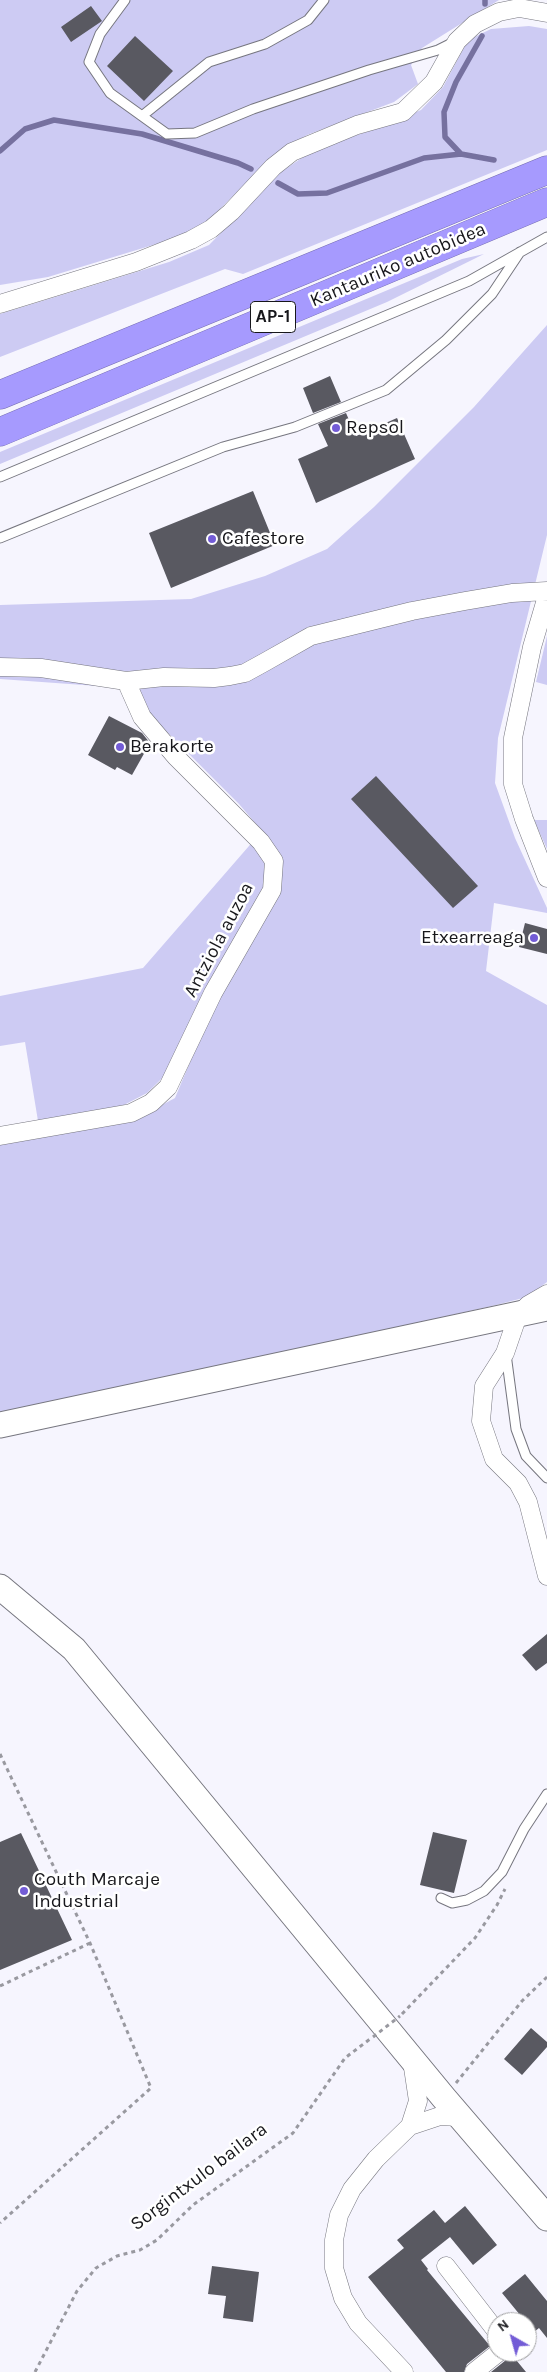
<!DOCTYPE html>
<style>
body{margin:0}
#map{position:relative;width:547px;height:2372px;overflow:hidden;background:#f6f5fe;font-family:Karla,sans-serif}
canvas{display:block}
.north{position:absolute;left:487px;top:2312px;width:50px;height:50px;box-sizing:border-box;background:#fff;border:1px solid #a2a2a4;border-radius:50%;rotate:322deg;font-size:14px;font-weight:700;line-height:20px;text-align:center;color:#17171b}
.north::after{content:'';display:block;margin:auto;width:18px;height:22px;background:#735cd6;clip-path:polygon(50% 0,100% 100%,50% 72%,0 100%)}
</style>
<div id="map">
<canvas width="547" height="2372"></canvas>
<div class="north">N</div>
</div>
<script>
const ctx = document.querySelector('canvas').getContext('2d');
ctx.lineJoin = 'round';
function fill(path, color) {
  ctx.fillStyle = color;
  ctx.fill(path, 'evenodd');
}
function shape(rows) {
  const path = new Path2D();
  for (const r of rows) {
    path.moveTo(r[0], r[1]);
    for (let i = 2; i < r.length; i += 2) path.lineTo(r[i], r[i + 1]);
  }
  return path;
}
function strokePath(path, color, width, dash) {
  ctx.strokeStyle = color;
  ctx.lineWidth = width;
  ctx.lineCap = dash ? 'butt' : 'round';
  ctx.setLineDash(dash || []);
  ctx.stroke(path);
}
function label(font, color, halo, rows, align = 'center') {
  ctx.font = font + ' Karla,sans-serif';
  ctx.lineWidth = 5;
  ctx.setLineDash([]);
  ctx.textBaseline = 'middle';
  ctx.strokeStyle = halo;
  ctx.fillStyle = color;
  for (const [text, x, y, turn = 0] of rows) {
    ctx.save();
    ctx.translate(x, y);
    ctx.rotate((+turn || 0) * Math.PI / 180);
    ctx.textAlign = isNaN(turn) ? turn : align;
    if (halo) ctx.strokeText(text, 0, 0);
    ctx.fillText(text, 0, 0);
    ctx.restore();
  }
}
const green = shape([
 [0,0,499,0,422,48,411,65,418,84,394,102,307,135,275,154,208,221,176,238,48,277,0,285],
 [529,26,547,29,547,150,243,274,225,269,0,357,0,314,169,262,209,245,281,172,315,149,378,128,421,110,443,87,468,40,491,29],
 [484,254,387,302,0,464,0,452,462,259],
 [547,325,547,535,498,738,495,783,515,838,547,908,547,913,494,903,486,971,547,1005,547,1282,527,1297,496,1305,231,1365,0,1413,0,1145,132,1121,175,1098,198,1043,147,1093,122,1106,38,1121,25,1042,0,1046,0,996,143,968,262,831,239,804,146,711,139,689,0,679,0,605,191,599,265,576,327,549,374,507,474,407],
 [547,636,547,685,536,682],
 [534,820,547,820,547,849]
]);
const stream = shape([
 [485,4,485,0],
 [0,151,25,129,54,120,142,134,238,163,251,169],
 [461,154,445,137,444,112,456,82,482,36],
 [278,183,298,194,327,193,424,158,461,154,494,160]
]);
const building = shape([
 [91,6,102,21,71,42,61,27],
 [135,36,173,71,144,101,107,66],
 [330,376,341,402,313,413,303,388],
 [346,413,356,436,397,418,415,459,316,503,298,459,328,446,318,424],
 [253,491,275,545,171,588,149,533],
 [109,716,142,733,150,743,132,775,117,767,115,770,88,755],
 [376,776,478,886,453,908,351,799],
 [525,923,547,929,547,954,519,947],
 [547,1634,547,1663,536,1671,522,1655],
 [433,1832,467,1840,454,1893,420,1885],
 [21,1833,72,1940,0,1970,0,1842],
 [531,2028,547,2042,547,2047,522,2075,504,2059],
 [465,2206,497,2245,473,2265,450,2237,421,2260,428,2269,427,2270,490,2346,467,2364,464,2372,446,2372,368,2277,404,2248,397,2240,434,2210,445,2223],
 [212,2266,259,2272,253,2322,223,2318,226,2296,208,2294],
 [525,2274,547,2301,547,2338,539,2328,534,2332,502,2293],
 [512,2355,526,2372,491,2372,506,2360]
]);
const path = shape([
 [0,1754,90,1943,151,2088,0,2223],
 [0,1986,90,1943],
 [402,2014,475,1938,497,1905,505,1889],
 [456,2083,522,2001,547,1977],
 [35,2372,77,2291,96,2268,117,2256,140,2250,157,2240,193,2205,293,2133,345,2058,370,2039]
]);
const service = shape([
 [125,0,100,34,89,62,110,93,167,134,195,133,253,109,369,70,438,50,452,43],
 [142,116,209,62,265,44,308,20,324,0],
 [0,477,469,281,547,237],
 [0,538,223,447,295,427,386,390,446,340,492,294,520,252],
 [506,1354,516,1429,526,1456,547,1478],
 [441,1898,452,1903,467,1900,484,1891,502,1872,524,1829,547,1794]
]);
const minor = shape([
 [0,304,136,262,191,240,211,229,231,212,273,167,292,152,357,125,403,112,434,82,457,41,475,24,499,12,519,8,547,13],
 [547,596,532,647,513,738,513,784,524,819,547,878],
 [0,667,41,668,126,681,164,677,214,678,230,676,245,673,265,662,311,636,412,611,465,601,512,593,547,591],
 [0,1136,131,1113,151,1103,168,1087,213,993,272,890,274,861,261,842,176,757,142,717,126,681],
 [547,1294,528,1305,518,1315,505,1353,484,1386,481,1421,494,1459,518,1483,528,1502,547,1576],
 [410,2126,440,2116,460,2117],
 [446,2266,497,2332],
 [404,2372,358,2323,343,2298,334,2268,334,2240,339,2215,352,2189,376,2159,410,2126,418,2101,412,2061],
 [474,2372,499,2352]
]);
const secondary = shape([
 [0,1425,547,1308],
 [0,1587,74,1649,444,2098,547,2218]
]);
const motorway = shape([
 [0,395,547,170],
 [0,432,547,202]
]);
const pathBridge = shape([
 [373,2037,400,2016]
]);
const markers = [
 [336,428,5,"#735cd6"],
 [212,539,5,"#735cd6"],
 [120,747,5,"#735cd6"],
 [534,938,5,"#735cd6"],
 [24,1891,5,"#735cd6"]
];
const shields = [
 [273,317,45]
];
const shieldNames = [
 ["AP-1",273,317]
];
const streetNames = [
 ["Kantauriko autobidea",398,265,-23],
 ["Antziola auzoa",219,940,-62],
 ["Sorgintxulo bailara",199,2177,-37]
];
const poiNames = [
 ["Repsol",346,428],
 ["Cafestore",222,539],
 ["Berakorte",130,747],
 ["Etxearreaga",524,938,"right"],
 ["Couth Marcaje",34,1880],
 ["Industrial",34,1902]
];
fill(green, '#cdcbf3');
strokePath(stream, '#76719f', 5.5);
fill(building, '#595961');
strokePath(service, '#76767f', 11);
strokePath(minor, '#76767f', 19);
strokePath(secondary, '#76767f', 27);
strokePath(motorway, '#746caf', 29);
strokePath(path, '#9999a0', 3, [4, 4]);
strokePath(service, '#fff', 9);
strokePath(minor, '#fff', 18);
strokePath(secondary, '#fff', 25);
strokePath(motorway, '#a69afe', 28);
strokePath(pathBridge, '#9999a0', 3, [4, 4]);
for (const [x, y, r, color] of markers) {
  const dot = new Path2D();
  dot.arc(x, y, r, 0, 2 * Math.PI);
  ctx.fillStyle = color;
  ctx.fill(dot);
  strokePath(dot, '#fff', 2);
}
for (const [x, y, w] of shields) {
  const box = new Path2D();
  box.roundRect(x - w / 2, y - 15.5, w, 31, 4);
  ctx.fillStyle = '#fff';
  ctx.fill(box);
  strokePath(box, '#17171b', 1);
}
label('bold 18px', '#17171b', null, shieldNames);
label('19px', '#17171b', '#fff', streetNames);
label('19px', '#17171b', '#fff', poiNames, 'left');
</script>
